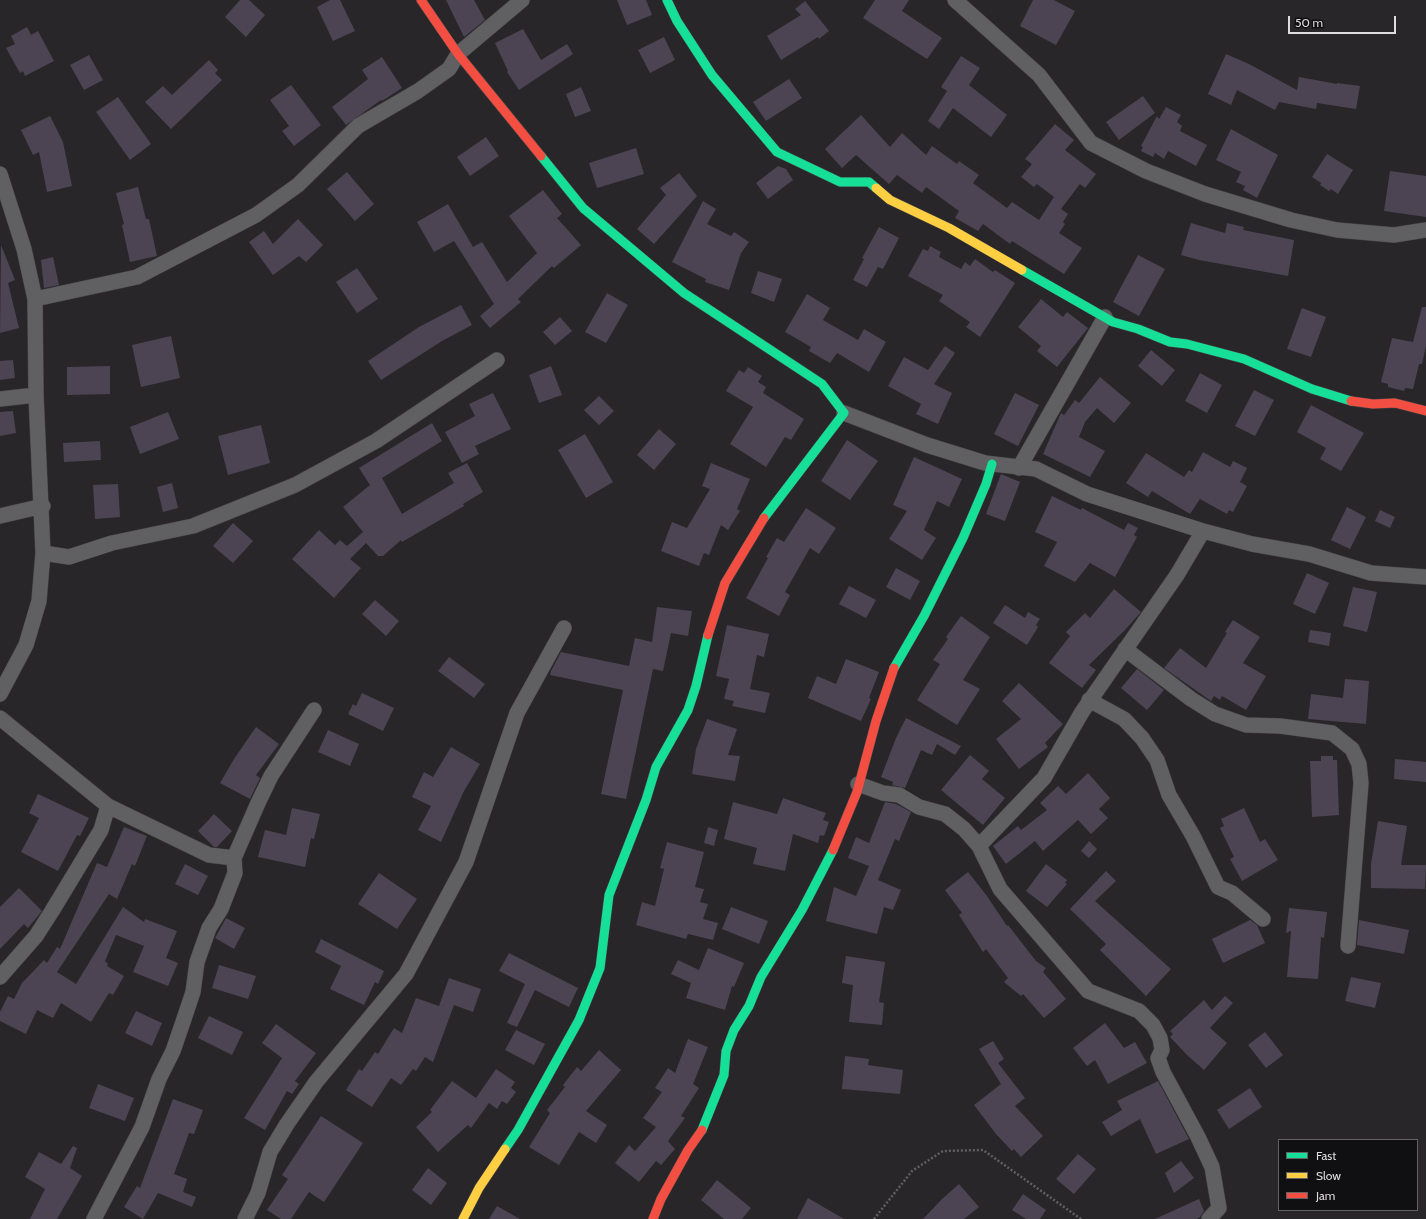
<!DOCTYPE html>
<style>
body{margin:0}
#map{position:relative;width:1426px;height:1219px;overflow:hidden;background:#282629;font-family:Cabin,sans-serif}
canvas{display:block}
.legend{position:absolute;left:1278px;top:1139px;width:140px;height:72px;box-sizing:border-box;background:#100f11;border:1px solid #626163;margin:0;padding:5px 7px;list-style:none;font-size:12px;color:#dedcdf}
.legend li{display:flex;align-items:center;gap:8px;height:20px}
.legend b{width:20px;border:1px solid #626163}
.scale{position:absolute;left:1288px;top:16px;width:108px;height:18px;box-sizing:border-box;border:2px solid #dedcdf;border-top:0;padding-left:5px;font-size:12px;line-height:14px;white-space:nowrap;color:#dedcdf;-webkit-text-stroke:3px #100f11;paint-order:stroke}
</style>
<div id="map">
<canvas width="1426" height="1219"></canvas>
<ul class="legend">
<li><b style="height:5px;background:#16e098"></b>Fast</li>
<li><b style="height:5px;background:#ffcf43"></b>Slow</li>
<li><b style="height:5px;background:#f24e42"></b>Jam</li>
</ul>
<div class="scale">50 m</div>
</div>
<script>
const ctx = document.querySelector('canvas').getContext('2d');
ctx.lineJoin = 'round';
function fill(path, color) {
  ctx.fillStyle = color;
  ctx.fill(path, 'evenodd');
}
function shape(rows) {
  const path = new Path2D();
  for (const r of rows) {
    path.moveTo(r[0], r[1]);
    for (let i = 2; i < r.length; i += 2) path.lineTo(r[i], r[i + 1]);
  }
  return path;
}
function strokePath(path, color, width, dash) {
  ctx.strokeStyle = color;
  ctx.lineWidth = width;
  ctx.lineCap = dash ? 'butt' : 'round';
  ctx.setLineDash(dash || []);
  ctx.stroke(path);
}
const building = shape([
 [240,0,249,0,265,15,246,37,225,17],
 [330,0,340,0,355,31,333,41,317,7],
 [446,0,474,0,485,20,464,37],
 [617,0,646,0,652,15,627,25],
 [875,0,909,0,902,11,942,38,927,59,863,18],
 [1033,0,1054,0,1075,11,1056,45,1020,26],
 [805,1,829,31,819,39,818,37,781,60,767,36,801,15,795,9],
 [27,27,31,35,38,31,54,61,25,76,23,71,20,73,6,48,15,44,11,36],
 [523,29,541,60,567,44,573,54,519,90,507,72,508,71,495,43],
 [664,37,675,60,650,73,638,50],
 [1226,54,1249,64,1297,90,1299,77,1337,84,1337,83,1360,86,1356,109,1317,103,1316,109,1279,102,1275,110,1237,90,1231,105,1208,94],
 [89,55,103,80,84,90,70,65],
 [961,56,980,68,969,85,1007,115,991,137,953,108,939,129,928,121,947,91,941,87],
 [382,57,402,88,382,101,381,100,346,125,332,107,368,79,362,70],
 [209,60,218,70,215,73,222,80,171,129,145,102,163,86,172,95],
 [789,79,802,98,766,121,753,102],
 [291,85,321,125,294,146,282,131,289,126,270,100],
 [581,87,591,111,575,117,566,94],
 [1143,96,1155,113,1119,140,1106,122],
 [118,97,151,144,130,160,96,112],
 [1166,107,1181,115,1177,122,1182,126,1180,131,1207,145,1196,166,1168,151,1164,159,1155,153,1153,157,1141,151,1143,147,1141,146,1157,116,1159,119],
 [861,115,890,147,902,133,926,155,932,146,957,164,959,161,979,175,973,183,1007,208,1012,202,1039,220,1054,197,1037,184,1034,187,1021,177,1032,164,1025,159,1055,124,1074,140,1065,150,1096,174,1085,188,1080,184,1061,209,1068,214,1063,222,1065,224,1059,233,1082,248,1064,274,1012,241,1010,244,983,224,978,231,955,218,959,211,926,187,922,193,897,175,889,184,856,155,842,168,825,149],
 [50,116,63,142,72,186,47,192,39,152,33,155,21,130],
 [1231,129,1278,155,1257,198,1243,190,1245,186,1236,182,1241,172,1216,160],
 [486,137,499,156,470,176,457,157],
 [636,148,644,174,597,188,589,163],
 [1327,154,1353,170,1338,194,1331,189,1329,191,1320,185,1321,183,1312,177],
 [778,166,786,169,793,180,768,199,756,183],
 [1390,171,1426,176,1426,217,1384,211],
 [347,172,374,204,355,221,327,189],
 [679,173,697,196,654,244,637,229,666,195,660,188],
 [138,187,146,219,149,219,157,256,130,262,122,225,124,224,116,193],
 [543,190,562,214,557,218,581,245,554,268,552,266,518,299,521,302,490,328,480,316,494,304,454,241,434,252,417,222,448,204,473,247,482,242,507,282,537,253,509,216],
 [703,201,716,209,707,224,731,236,734,232,749,242,741,253,729,290,705,282,706,279,672,262],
 [298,219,323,245,306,262,299,256,273,275,249,242,264,231,273,244],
 [1191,223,1225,233,1227,223,1244,227,1243,230,1294,240,1288,276,1199,260,1181,255],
 [879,227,899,238,883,269,878,267,867,287,853,280,864,259,862,258],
 [1,245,15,280,8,283,19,328,0,333],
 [930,246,941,252,939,257,961,269,965,262,970,266,975,259,993,272,995,270,1015,283,980,337,966,327,970,322,939,301,943,295,908,276,923,249,928,251],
 [1138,255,1165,269,1139,316,1113,302],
 [53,257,59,285,44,288,41,260],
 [357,268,378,299,357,313,336,282],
 [758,271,782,279,774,302,751,293],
 [607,293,628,305,606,343,585,332],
 [807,294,830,308,823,320,858,340,864,329,886,342,869,372,837,353,830,363,809,351,811,347,785,332],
 [1041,299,1063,317,1067,312,1088,328,1057,367,1037,351,1041,346,1018,327],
 [461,305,472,325,442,341,381,380,368,361,419,327],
 [1422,307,1426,307,1426,346,1422,364,1419,364,1413,389,1405,388,1404,391,1388,387,1388,384,1381,382,1392,338,1413,342],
 [1302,308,1326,317,1311,357,1287,349],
 [560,317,572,331,555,345,543,332],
 [171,336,180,378,141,387,132,345],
 [945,346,955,353,934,384,952,393,938,424,916,414,921,404,888,386,904,357,928,370],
 [1151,350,1175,370,1162,386,1138,366],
 [13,360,15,378,0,380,0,361],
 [110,366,110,394,67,395,67,367],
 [551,366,562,395,539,403,529,375],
 [748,367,762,376,758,382,766,387,763,393,804,419,791,440,785,437,766,467,730,444,753,407,726,391,739,370,744,373],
 [1200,373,1222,385,1207,413,1185,401],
 [1100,377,1131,403,1114,423,1097,408,1085,422,1079,437,1105,451,1090,477,1043,454,1061,413,1064,415,1075,400,1079,403],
 [1254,390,1274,400,1255,436,1235,426],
 [493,393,511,429,475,446,479,454,462,463,445,432,475,416,469,404],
 [1015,393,1039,405,1018,446,994,434],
 [599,396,614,411,599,425,584,410],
 [1311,405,1364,433,1341,471,1320,459,1326,448,1297,432],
 [13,411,16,433,0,436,0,412],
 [168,412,179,439,140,454,130,427],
 [432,423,442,441,382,478,402,514,454,483,448,473,467,463,483,492,463,504,464,506,402,542,401,540,383,556,378,556,366,543,350,559,361,568,334,598,292,559,319,530,335,545,340,540,347,546,363,532,343,507,370,485,359,468],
 [261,425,270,463,228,475,218,436],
 [659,429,676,444,654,470,637,455],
 [585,434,613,482,586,498,558,450],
 [847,440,878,461,850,500,821,481],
 [100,441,101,460,64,462,63,443],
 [1203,452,1230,467,1233,461,1247,468,1240,482,1247,486,1233,512,1229,510,1227,514,1200,499,1190,514,1152,491,1148,497,1126,483,1146,453,1184,477,1189,470,1192,472],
 [914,457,962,479,949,507,937,501,924,530,936,538,922,560,889,539,907,511,893,505],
 [711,463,750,479,737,509,740,511,728,530,721,525,709,555,704,553,699,566,661,551,672,522,687,528,710,489,702,486],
 [1001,474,1020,482,1005,521,986,514],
 [172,483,178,508,163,512,157,487],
 [118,484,120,517,95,519,93,485],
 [1052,496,1081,510,1082,508,1124,530,1128,523,1138,528,1134,535,1137,537,1115,577,1090,563,1075,582,1044,566,1057,542,1035,532],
 [1347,507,1366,517,1350,549,1331,540],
 [806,508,836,528,819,554,810,548,785,592,790,595,779,616,746,598,768,558,766,557,777,538,784,542],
 [1380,510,1395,517,1390,528,1375,521],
 [233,523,253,541,233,563,213,546],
 [896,568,920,581,910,600,886,587],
 [1307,573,1329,583,1315,614,1293,604],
 [849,586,876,600,866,618,839,604],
 [1353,587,1377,592,1367,632,1343,626],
 [1114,589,1141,612,1125,630,1089,665,1096,670,1082,688,1049,663,1070,636,1066,632,1085,613,1090,618],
 [375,600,399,621,386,636,362,614],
 [1005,605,1025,618,1028,612,1040,619,1036,625,1038,627,1027,645,993,623],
 [657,607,692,611,688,636,671,633,663,671,653,669,626,799,601,794,623,690,550,675,551,671,561,652,629,666,635,638,652,642],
 [961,616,990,637,963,680,980,689,957,725,917,700,940,664,933,660,948,639,946,637],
 [1233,620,1260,637,1243,663,1266,676,1246,710,1222,696,1220,700,1214,696,1211,701,1164,668,1180,648,1206,668,1227,633,1225,632],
 [727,625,769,634,764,657,757,655,750,689,770,693,765,713,732,706,734,701,724,699,729,679,716,676],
 [1310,630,1331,633,1329,646,1308,642],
 [449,657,485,684,474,698,438,671],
 [846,659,879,672,869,698,871,699,861,721,808,698,817,676,836,684],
 [1137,669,1164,690,1147,710,1121,688],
 [1345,679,1369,681,1366,724,1308,719,1311,694,1343,698],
 [1019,683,1063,724,1045,743,1048,747,1019,769,996,739,1021,719,1002,701],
 [362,693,394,708,383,731,348,714,353,704,356,706],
 [906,718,961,746,955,755,937,744,932,755,921,750,905,788,892,785,893,782,881,777,896,738],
 [707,719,737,729,728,755,740,756,735,781,692,774,696,749],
 [256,727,279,744,256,775,260,778,250,799,220,783,234,759],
 [328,730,359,744,350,766,318,752],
 [451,747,480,764,464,791,441,842,418,830,431,806,412,797,424,772,433,777],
 [970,755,989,771,982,779,1005,798,983,825,941,790],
 [1321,756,1333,756,1333,760,1337,760,1339,815,1312,817,1310,761,1321,761],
 [1395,759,1426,762,1426,782,1394,779],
 [1088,773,1110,798,1099,809,1108,818,1091,834,1078,820,1043,851,1035,841,1006,864,993,846,1018,826,1021,830,1047,810,1040,803,1058,786,1066,794],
 [38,794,89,818,80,836,77,835,58,871,21,852,39,818,29,813],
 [783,798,826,813,823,820,829,822,824,836,820,835,818,843,793,834,785,871,753,864,757,848,724,839,733,802,777,814],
 [885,802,896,804,911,812,899,841,895,839,878,880,901,890,893,910,884,907,877,934,826,921,834,887,856,896,869,866,848,858,856,837,869,843],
 [292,808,320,814,314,839,311,838,305,867,258,857,265,830,286,835],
 [1244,808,1260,842,1265,839,1278,860,1242,881,1230,859,1234,857,1220,828,1224,826,1221,819],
 [214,814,232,831,217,847,214,847,198,831],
 [1378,821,1407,826,1401,865,1426,865,1425,889,1371,888,1371,864],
 [124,827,147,836,135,866,132,864,117,899,109,894,57,972,76,984,123,907,144,922,145,919,177,931,166,958,178,963,168,986,133,972,144,946,116,935,105,961,108,964,107,966,124,976,113,995,109,993,91,1022,61,1003,53,1018,37,1010,26,1034,0,1021,0,1012,8,996,14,999,22,983,44,960,47,963,57,947,60,949,97,863,107,867],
 [708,827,718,830,714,846,704,843],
 [1089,841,1097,849,1089,858,1081,851],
 [667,842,704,852,695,887,704,889,700,902,708,904,703,919,718,923,713,940,688,934,686,939,636,925,642,902,655,906,664,869,660,868],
 [185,864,208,876,198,895,175,884],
 [1046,864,1067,880,1065,883,1067,884,1047,907,1026,891],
 [1106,871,1116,881,1095,901,1171,969,1146,996,1100,950,1106,944,1070,909],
 [968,872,987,896,1007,926,1008,925,1036,961,1046,968,1043,972,1066,999,1044,1018,1023,994,1021,996,1004,982,1008,978,986,949,983,952,959,915,962,913,945,890],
 [379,873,417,899,397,929,358,904],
 [19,888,42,911,28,928,24,924,0,949,0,907],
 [731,907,768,921,759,944,722,929],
 [1289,908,1327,912,1324,938,1321,937,1318,979,1287,977,1291,931,1286,933],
 [226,918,245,928,234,949,215,938],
 [1250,920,1257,925,1265,943,1223,963,1212,939],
 [1359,920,1409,930,1404,954,1357,945],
 [321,939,384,971,378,984,375,982,364,1005,330,989,341,966,315,952],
 [708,948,744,963,734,987,732,986,725,1010,686,998,691,983,671,974,678,960,699,970],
 [509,953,578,988,569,1007,535,990,517,1027,507,1023,525,984,499,971],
 [846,956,885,962,879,1002,884,1003,882,1025,849,1022,853,985,842,983],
 [219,965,256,976,248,999,212,988],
 [1351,977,1381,983,1375,1008,1345,1001],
 [449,978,481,989,473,1012,454,1005,433,1062,425,1057,416,1071,413,1069,401,1085,391,1078,372,1107,346,1090,359,1069,362,1071,375,1052,378,1054,394,1028,402,1033,416,998,439,1006],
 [1225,996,1233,1003,1210,1028,1227,1043,1204,1070,1187,1055,1170,1037,1173,1034,1170,1031,1204,1000,1212,1010],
 [136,1011,162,1023,152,1046,125,1033],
 [209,1016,243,1032,232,1055,198,1038],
 [1105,1023,1124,1048,1135,1042,1147,1063,1108,1084,1095,1060,1087,1066,1073,1048],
 [276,1024,316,1053,295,1081,299,1084,292,1094,287,1091,265,1130,244,1118,282,1058,262,1043],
 [516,1030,545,1044,534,1065,505,1050],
 [1265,1032,1283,1055,1266,1068,1248,1045],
 [688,1039,708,1047,693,1084,699,1088,681,1116,685,1118,668,1141,675,1149,661,1165,656,1161,639,1182,615,1163,629,1145,635,1151,656,1127,643,1118,662,1092,655,1088,668,1068,675,1073],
 [993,1041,1004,1059,998,1063,1025,1098,1015,1106,1043,1136,1021,1157,1014,1149,1012,1151,996,1134,974,1105,1001,1084,979,1049],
 [599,1050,621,1070,586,1111,607,1125,596,1143,579,1132,559,1165,529,1147,550,1113,547,1110,565,1087,563,1085,577,1067,581,1071],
 [845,1056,869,1059,868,1065,903,1070,900,1094,842,1089],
 [496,1069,515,1082,511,1088,516,1092,507,1104,502,1101,497,1109,489,1103,471,1128,468,1125,438,1152,416,1127,432,1112,430,1110,452,1081,476,1098],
 [1158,1081,1189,1139,1156,1154,1140,1119,1111,1136,1102,1122,1122,1110,1117,1101],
 [98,1084,134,1098,125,1121,89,1108],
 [1250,1088,1262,1107,1229,1129,1217,1110],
 [173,1099,203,1110,194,1134,189,1133,174,1174,187,1179,183,1192,196,1197,192,1207,158,1193,143,1219,124,1207,137,1186,140,1188],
 [321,1116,363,1143,324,1202,309,1192,291,1219,281,1219,267,1210,288,1179,282,1175],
 [73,1146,77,1148,70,1168,82,1176,57,1219,30,1219,45,1189,25,1177,39,1152,61,1164],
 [1078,1154,1096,1169,1074,1194,1056,1179],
 [1181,1161,1194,1178,1174,1193,1165,1173],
 [428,1168,447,1183,431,1205,412,1190],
 [717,1180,751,1208,742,1219,724,1219,701,1200],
 [959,1184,979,1207,964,1219,923,1219,942,1199],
 [1023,1194,1046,1210,1040,1219,1026,1219,1012,1210],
 [808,1198,844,1219,797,1219],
 [1199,1199,1204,1211,1200,1217,1197,1219,1155,1219],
 [497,1206,520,1219,489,1219]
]);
const path = shape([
 [874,1219,912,1171,943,1151,983,1150,1081,1219]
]);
const street = shape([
 [955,0,1039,75,1091,143,1146,171,1205,194,1291,220,1337,230,1394,235,1426,230],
 [0,174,24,249,35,299,36,395,43,553,39,601,26,645,0,694],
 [35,299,137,277,256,215,298,185,358,126,418,91,449,69,458,54,522,0],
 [0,399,36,395],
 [844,413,927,445,985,463,1036,469,1087,494,1203,531,1252,544,1309,554,1371,573,1426,577],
 [1019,468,1105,317],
 [0,516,43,506],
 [43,553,69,557,112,543,193,526,295,485,376,441,497,360],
 [1125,649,1191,699,1215,714,1246,725,1280,726,1332,733,1352,749,1359,764,1361,783,1348,946],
 [1089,700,1124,719,1142,738,1157,760,1169,795,1193,836,1218,887,1232,893,1263,919],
 [0,718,108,806,101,830,52,911,36,936,0,977],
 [858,784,883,793,899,795,919,807,945,814,964,829,979,846,1000,889,1088,991,1139,1011,1153,1025,1160,1038,1162,1050,1158,1058,1163,1072,1198,1137,1212,1167,1219,1208,1209,1219],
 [108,806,209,855,234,858],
 [979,846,1044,778,1082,712,1177,575,1203,531],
 [94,1219,142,1127,159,1079,173,1051,184,1019,193,992,197,962,209,928,221,909,235,873,234,858,258,803,271,776,314,710],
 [245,1219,258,1193,270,1152,287,1124,316,1082,406,974,466,862,517,713,564,628]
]);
const fast = shape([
 [667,0,677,21,712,75,777,152,840,182,869,182,876,188],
 [541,156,583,208,684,293,822,384,844,413,764,518],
 [1022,270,1113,322,1138,329,1170,342,1187,344,1244,359,1312,389,1351,401],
 [894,668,924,616,963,538,986,484,992,464],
 [702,1130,724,1075,726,1051,734,1030,749,1006,761,977,802,910,833,850],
 [505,1149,518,1130,579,1020,600,968,609,895,646,800,656,767,688,710,696,686,708,635]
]);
const slow = shape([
 [876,188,890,200,949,228,1022,270],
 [463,1219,479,1188,505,1149]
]);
const jam = shape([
 [421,0,458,54,541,156],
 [1351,401,1373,404,1395,403,1426,411],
 [708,635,725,583,764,518],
 [833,850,857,792,876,721,894,668],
 [653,1219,661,1199,688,1150,702,1130]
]);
fill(building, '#4c4452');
strokePath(street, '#464447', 16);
strokePath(fast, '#464447', 10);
strokePath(slow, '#464447', 10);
strokePath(jam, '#464447', 10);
strokePath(path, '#606061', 2.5, [2, 2]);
strokePath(street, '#605f61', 15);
strokePath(fast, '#16e098', 9);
strokePath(slow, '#ffcf43', 9);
strokePath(jam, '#f24e42', 9);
</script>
